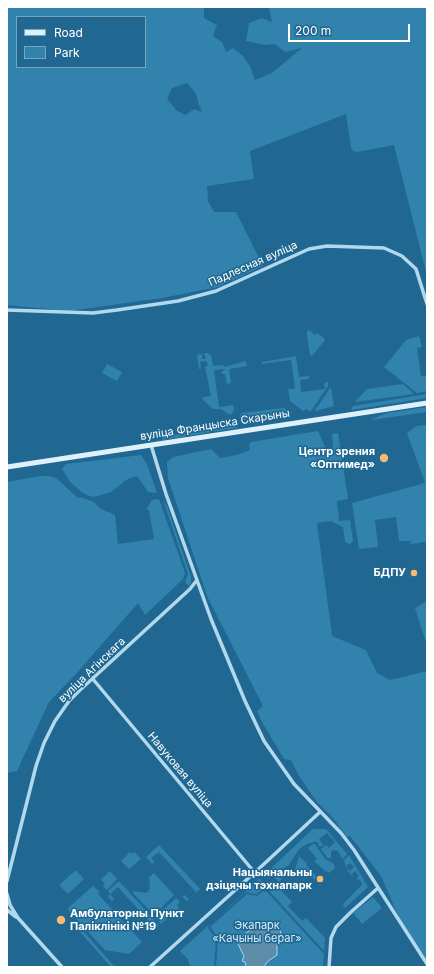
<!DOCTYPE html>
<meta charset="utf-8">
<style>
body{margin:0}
#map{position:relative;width:434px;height:974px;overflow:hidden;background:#206891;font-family:Inter,sans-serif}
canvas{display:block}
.frame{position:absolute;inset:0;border:8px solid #fff;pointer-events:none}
.legend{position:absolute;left:16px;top:16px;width:130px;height:52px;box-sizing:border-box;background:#206891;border:1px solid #79a4bd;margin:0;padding:5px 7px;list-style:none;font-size:12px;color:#fff}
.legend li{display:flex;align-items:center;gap:8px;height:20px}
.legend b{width:20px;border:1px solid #79a4bd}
.scale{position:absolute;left:288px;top:24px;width:122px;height:18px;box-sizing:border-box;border:2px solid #fff;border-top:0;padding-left:5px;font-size:12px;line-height:14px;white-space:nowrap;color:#fff;-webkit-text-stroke:3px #206891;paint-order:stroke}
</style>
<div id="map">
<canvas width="434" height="974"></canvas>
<div class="frame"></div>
<ul class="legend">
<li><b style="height:5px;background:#def0fa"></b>Road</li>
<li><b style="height:11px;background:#3182ad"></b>Park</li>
</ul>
<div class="scale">200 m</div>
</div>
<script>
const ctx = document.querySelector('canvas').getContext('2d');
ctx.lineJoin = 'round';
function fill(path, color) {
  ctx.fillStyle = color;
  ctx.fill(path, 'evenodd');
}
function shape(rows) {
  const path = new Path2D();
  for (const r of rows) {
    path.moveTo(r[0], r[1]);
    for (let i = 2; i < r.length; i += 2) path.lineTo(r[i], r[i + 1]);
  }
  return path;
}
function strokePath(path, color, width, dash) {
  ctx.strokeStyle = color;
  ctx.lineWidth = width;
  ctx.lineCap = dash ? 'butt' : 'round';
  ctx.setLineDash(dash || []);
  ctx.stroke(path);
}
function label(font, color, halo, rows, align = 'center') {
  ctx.font = font + ' Inter,sans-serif';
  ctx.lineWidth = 3;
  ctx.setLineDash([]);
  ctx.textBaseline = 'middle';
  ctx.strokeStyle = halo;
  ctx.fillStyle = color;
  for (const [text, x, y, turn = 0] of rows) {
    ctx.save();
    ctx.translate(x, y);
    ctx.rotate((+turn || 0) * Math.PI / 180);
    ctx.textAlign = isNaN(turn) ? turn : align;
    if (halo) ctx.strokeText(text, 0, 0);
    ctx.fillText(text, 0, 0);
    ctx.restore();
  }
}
const green = shape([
 [7,7,204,7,204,18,217,25,213,36,222,42,226,52,233,48,243,56,250,66,255,80,272,73,302,48,285,52,275,44,265,45,246,41,249,23,262,18,272,22,269,7,427,7,427,276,394,145,357,152,353,151,351,148,346,114,250,151,254,179,207,186,208,201,214,212,236,212,263,266,218,287,162,298,69,311,7,305],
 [17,17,145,17,145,67,17,67],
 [187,83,196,94,199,105,202,112,194,109,186,115,177,111,167,99,172,88],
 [309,330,315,335,317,333,324,338,325,340,312,356,310,355,307,336,307,332],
 [419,336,422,347,417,348,421,376,427,376,427,391,417,393,384,367,406,340],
 [204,353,207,353,211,355,213,366,223,365,224,367,246,361,247,366,229,369,231,383,227,384,225,374,222,374,222,371,225,370,225,369,214,370,219,407,233,405,234,409,232,414,228,414,221,409,213,409,203,400,203,397,211,396,205,367,208,365,206,361,200,362,201,369,199,369,197,355,202,354,202,359,206,359],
 [296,356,299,377,309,376,309,379,300,380,301,392,325,389,324,384,325,383,328,382,328,386,311,411,308,411,307,409,303,411,290,401,288,389,294,389,295,387,291,360,262,364,262,362],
 [107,364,122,372,117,381,102,373],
 [403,384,414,394,355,402,367,389],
 [331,387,334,406,315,411,315,410],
 [427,394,427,398,351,410,353,406],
 [427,407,427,412,372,420,372,419,387,413],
 [284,408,292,413,240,421,240,415,242,413],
 [237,425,236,428,163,440,161,437],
 [427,425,427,545,426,542,420,542,420,543,410,544,412,541,399,541,396,517,375,520,378,547,359,549,352,503,425,483,407,433,416,426],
 [318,431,326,449,333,448,332,434,338,433,348,499,337,501,339,521,350,520,353,541,350,544,345,542,343,527,331,521,317,523,332,636,366,650,377,673,390,680,427,671,427,962,400,920,381,876,350,836,347,837,333,818,317,802,299,776,291,760,284,759,262,722,257,711,263,706,207,596,168,478,167,462,173,457,211,449,220,458,237,455,250,450,249,444,251,442],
 [141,455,147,464,157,493,148,492,137,476,133,477,126,480,111,492,94,497,89,496,83,493,70,482,62,469,66,464],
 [40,476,50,476,56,478,78,498,80,497,94,502,101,509,115,515,118,544,154,539,149,510,146,510,152,500,159,499,185,573,183,579,145,615,138,603,75,675,49,702,17,771,7,773,7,482],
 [163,500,167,506,191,577,191,583,189,586,185,582,188,574],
 [427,601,427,646,415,608],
 [313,829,326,829,347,854,342,859,338,851,333,850,331,852,331,858,328,858,326,856,321,849,326,845,329,848,335,842,327,833,319,839,323,845,320,847,317,842,314,842,307,844,299,849,288,866,279,870,279,876,282,879,279,882,273,876,276,873,273,869,269,872,269,874,267,872],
 [313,844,315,844,325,859,334,864,335,868,329,873,327,871,326,872,314,861,317,859,308,848],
 [159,845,200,889,187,901,182,897,185,895,189,899,196,892,159,852,151,858,155,862,152,864,146,857],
 [130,852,132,854,135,852,141,859,129,869,121,861],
 [349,855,368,887,345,908,343,906,344,903,362,885,360,880,356,879,359,876,355,871,352,874,353,876,352,876,347,870,348,869,350,871,354,867,350,863,346,866,347,867,346,868,345,863,344,860],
 [299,856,307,864,306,865,318,878,315,880,306,871,295,870],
 [76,870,84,879,68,894,59,885],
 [110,871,117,879,107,890,103,886,105,884,101,879],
 [154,873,174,895,154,915,133,893,134,891,146,893,148,892,150,888,149,877],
 [260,878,265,888,256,894,246,892,214,921],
 [119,881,159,925,156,929,118,887,110,894,114,899,112,901,108,897,110,894,108,891],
 [93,886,100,892,98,894,142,942,129,954,105,950,68,910,68,908],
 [277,886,292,902,288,906,302,921,306,918,325,938,324,951,270,892],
 [263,891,267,892,324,954,323,967,216,967,218,937,211,928,211,926,247,894,257,896],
 [373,897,382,908,362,924,353,913],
 [176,898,180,902,177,905,179,908,161,924,155,917],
 [211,923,208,927,209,930,216,938,214,967,190,967,188,959,180,951],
 [80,932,84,932,115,967,111,967]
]);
const water = shape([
 [268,923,275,924,280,930,281,934,277,945,277,955,267,962,264,967,246,967,245,962,242,961,244,956,238,944,242,937,252,928,259,924,268,923]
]);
const street = shape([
 [7,310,93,313,117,310,178,301,216,291,309,249,327,246,384,248,402,256,416,269,427,304],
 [151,445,166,494,211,619,245,701,264,741,294,784,341,833,354,850,427,964],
 [92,678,255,873],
 [7,881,36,766,44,743,55,721,69,701,80,690,190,589,197,580],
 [7,894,10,905,18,918,62,967],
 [7,910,16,917],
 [150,967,264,864,320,812],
 [329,967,331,938,336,927,351,912,378,888]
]);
const secondary = shape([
 [7,467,427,403]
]);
const markers = [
 [384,458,5,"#fab872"],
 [414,573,4,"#fab872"],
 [320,879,4,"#fab872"],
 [61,920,5,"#fab872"]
];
const streetNames = [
 ["Падлесная вуліца",253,264,-24],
 ["вуліца Францыска Скарыны",215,425,-9],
 ["вуліца Агінскага",92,670,-44],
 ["Навуковая вуліца",180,770,50]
];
const poiNames = [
 ["Центр зрения",375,452],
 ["«Оптимед»",375,465],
 ["БДПУ",406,573],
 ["Нацыянальны",312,873],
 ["дзіцячы тэхнапарк",312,886],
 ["Амбулаторны Пункт",70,914,"left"],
 ["Паліклінікі №19",70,927,"left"]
];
const parkNames = [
 ["Экапарк",257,926],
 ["«Качыны бераг»",257,939]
];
fill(green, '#3182ad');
fill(water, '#5d8da8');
strokePath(water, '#a5d6ee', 1);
strokePath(street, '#b1d8ed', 3.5);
strokePath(secondary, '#def0fa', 5);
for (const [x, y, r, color] of markers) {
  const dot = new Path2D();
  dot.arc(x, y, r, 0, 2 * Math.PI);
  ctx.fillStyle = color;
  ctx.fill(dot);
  strokePath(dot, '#206891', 1.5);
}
label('11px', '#fff', '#206891', streetNames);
label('bold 11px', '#fff', '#206891', poiNames, 'right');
label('11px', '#d7eefa', '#206891', parkNames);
</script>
